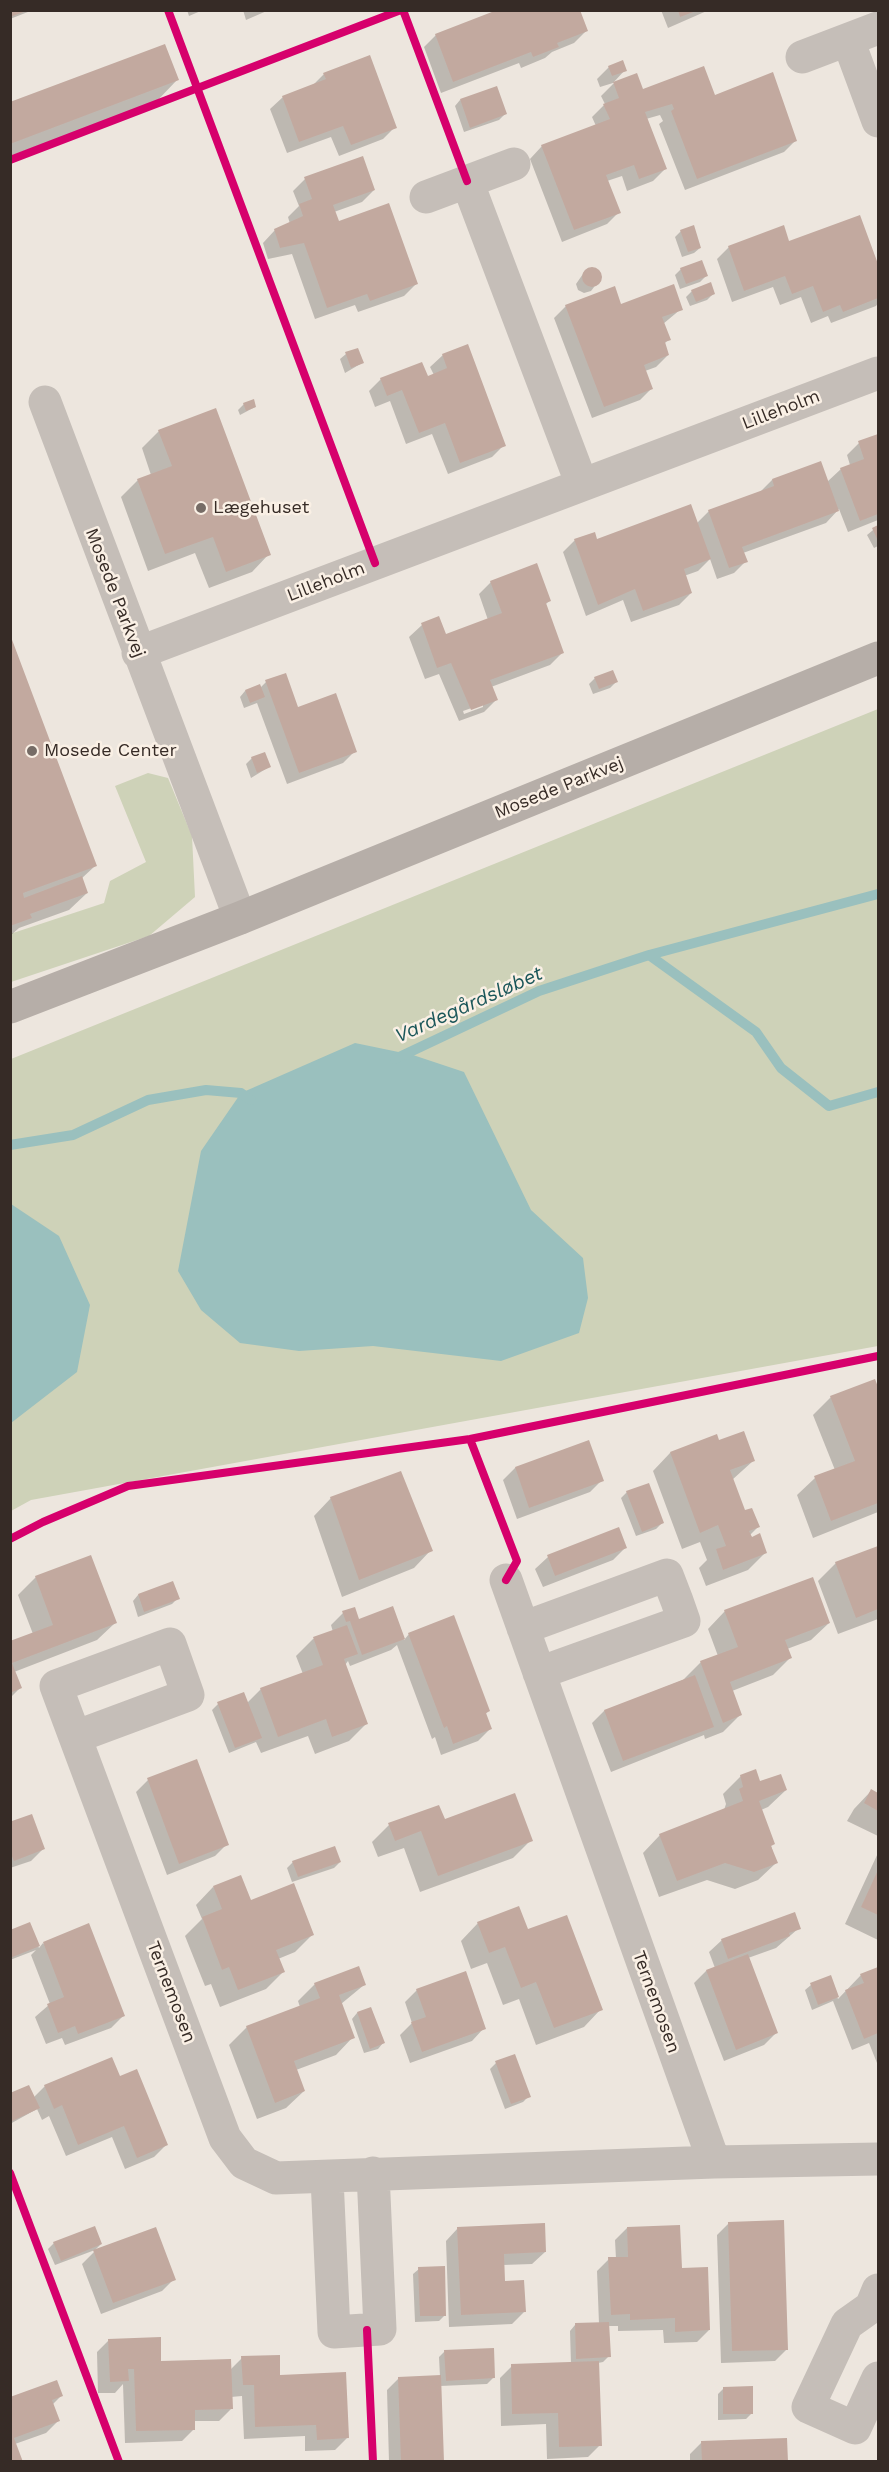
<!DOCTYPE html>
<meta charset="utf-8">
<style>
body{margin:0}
#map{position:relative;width:889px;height:2472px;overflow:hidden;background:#ede6de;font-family:"Work Sans",sans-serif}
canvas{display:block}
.frame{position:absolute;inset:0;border:12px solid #362b26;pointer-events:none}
</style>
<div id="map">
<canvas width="889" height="2472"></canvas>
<div class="frame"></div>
</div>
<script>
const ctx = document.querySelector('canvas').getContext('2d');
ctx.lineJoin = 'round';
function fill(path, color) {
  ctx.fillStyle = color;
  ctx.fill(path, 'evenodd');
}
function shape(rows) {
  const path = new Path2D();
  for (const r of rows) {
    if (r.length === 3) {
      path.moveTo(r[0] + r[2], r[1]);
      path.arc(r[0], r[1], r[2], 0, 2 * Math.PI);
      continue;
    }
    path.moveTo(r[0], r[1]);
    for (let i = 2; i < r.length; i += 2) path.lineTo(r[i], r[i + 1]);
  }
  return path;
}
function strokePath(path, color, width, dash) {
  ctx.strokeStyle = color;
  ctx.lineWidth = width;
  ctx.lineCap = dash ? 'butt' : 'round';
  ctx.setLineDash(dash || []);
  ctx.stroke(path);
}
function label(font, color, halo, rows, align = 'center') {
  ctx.font = font + ' "Work Sans",sans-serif';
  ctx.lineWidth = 5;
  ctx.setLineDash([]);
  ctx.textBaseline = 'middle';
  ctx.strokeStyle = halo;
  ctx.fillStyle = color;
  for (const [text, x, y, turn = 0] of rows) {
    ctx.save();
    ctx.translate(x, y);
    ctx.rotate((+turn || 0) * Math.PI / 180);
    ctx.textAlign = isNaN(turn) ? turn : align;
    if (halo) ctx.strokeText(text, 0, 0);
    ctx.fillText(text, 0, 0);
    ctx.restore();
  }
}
const green = shape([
 [878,709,878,1346,31,1500,11,1511,11,1059],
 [148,773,168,778,192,836,195,897,149,936,11,982,10,934,104,903,110,881,146,862,115,786]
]);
const water = shape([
 [355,1043,413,1055,464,1072,531,1210,583,1258,588,1298,579,1333,501,1361,373,1346,299,1351,240,1343,201,1310,178,1271,201,1151,241,1093],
 [11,1204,59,1236,90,1305,77,1372,11,1423]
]);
const shadow = shape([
 [10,10,33,10,10,19],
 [187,10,203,10,189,16],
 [243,10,269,10,246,20],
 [661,10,709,10,668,28],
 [586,31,574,43,552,52,545,58,521,68,519,63,441,93,424,47,436,35],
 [609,67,625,70,613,83,600,87,597,79],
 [324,74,395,127,383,139,339,156,331,137,287,153,270,109,283,97,312,86],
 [636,75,642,91,714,96,796,140,784,152,685,190,659,124,663,121,660,115,646,119,665,169,653,181,627,191,622,176,607,181,619,212,607,224,562,242,530,159,542,146,596,126,592,117,605,104,601,96,613,84],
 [177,80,156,102,10,156,10,104],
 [460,100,505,114,499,120,464,132,455,106],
 [305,179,374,190,362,202,334,212,338,223,416,284,404,296,358,312,355,305,315,319,292,254,268,259,263,243,275,230,290,224,288,217,299,206,293,191],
 [859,216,878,268,878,303,876,306,831,323,828,316,811,323,801,297,780,305,773,287,732,302,717,259,729,247,789,243],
 [681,231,700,248,694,253,682,257,675,237],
 [592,268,599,272,601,278,591,291,584,293,578,290,576,284,585,271],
 [681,269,706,276,700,282,680,289,675,275],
 [692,291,713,294,707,300,690,306,686,297],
 [566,306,681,309,663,324,669,339,664,344,668,355,656,367,645,371,652,388,640,400,592,418,554,318],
 [346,354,362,363,345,373,340,359],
 [443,355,504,445,492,457,448,474,432,434,406,444,390,401,375,407,369,391,381,379,427,378,434,375,430,367],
 [244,404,255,407,240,415,238,410],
 [159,431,269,554,252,572,209,588,195,553,148,571,121,497,138,480,151,475,142,448],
 [878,435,878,520,848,532,839,509,826,523,743,553,746,561,734,573,717,579,710,559,698,571,684,576,691,593,679,605,631,622,623,600,586,616,563,552,575,540,596,540,696,524,709,511,760,492,772,480,820,463,827,482,841,469,850,465,847,455,859,443],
 [878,526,878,546,874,548,867,535],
 [491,582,549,601,545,605,562,653,550,665,491,687,496,700,484,712,459,721,439,674,425,679,409,637,422,625,446,636,488,620,479,594],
 [483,704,483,707,464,714,463,711],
 [10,641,95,866,81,879,87,893,69,910,19,928,10,936],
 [595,678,616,682,610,688,593,694,589,684],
 [266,682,297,709,355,751,343,763,287,784,257,703,244,708,240,697,245,691,260,688],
 [252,758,269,767,251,778,246,764],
 [875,1381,878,1391,878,1512,813,1538,797,1495,815,1478,835,1470,813,1415,831,1397],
 [588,1442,602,1480,590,1492,517,1519,503,1480,515,1468],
 [718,1442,753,1461,732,1480,744,1512,758,1527,750,1535,765,1553,748,1570,706,1586,699,1568,707,1560,700,1542,682,1549,653,1471,670,1453],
 [627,1492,662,1523,656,1529,636,1536,621,1498],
 [331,1498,431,1550,414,1568,342,1597,314,1516],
 [618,1529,625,1548,613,1560,543,1587,535,1569,548,1557],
 [878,1547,878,1619,838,1634,818,1581,836,1563],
 [36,1577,115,1623,97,1640,14,1672,20,1688,10,1698,10,1642,33,1634,18,1595],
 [138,1595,178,1598,172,1604,138,1617,133,1601],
 [392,1608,404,1640,409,1634,488,1711,485,1715,490,1729,478,1741,441,1755,435,1737,432,1739,397,1645,391,1650,350,1666,348,1661,345,1665,366,1724,349,1741,315,1754,308,1736,261,1753,256,1742,229,1753,212,1710,218,1704,247,1703,261,1689,303,1674,296,1656,313,1639,333,1632,331,1625,343,1613,354,1609,358,1621],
 [725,1611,829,1623,811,1640,787,1649,790,1658,773,1675,732,1691,740,1715,723,1732,705,1739,704,1735,611,1772,592,1723,604,1711,683,1680,701,1662,718,1656,708,1629],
 [741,1776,786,1790,768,1807,761,1810,776,1863,758,1880,735,1889,707,1880,659,1897,643,1853,660,1835,724,1810,726,1804,723,1794],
 [148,1780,227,1844,215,1856,167,1875,136,1792],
 [871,1791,878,1795,878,1836,847,1821,854,1809],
 [10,1820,43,1849,31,1861,10,1868],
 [444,1821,531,1840,513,1858,420,1892,404,1848,378,1857,372,1842,389,1825],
 [878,1853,878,1940,845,1924],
 [293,1862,340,1862,334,1868,292,1882,287,1868],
 [213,1887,313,1934,295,1952,278,1959,283,1972,266,1989,220,2007,211,1984,205,1986,185,1936,202,1919,196,1905],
 [478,1923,527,1931,601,2009,584,2027,536,2045,519,1999,503,2005,487,1963,471,1969,461,1941],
 [29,1924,39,1948,43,1943,123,2016,111,2028,65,2045,62,2038,46,2044,35,2017,50,2004,31,1955,36,1950,10,1960,10,1932],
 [799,1928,776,1948,748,1958,776,2033,764,2045,724,2061,694,1983,706,1971,715,1968,709,1952,722,1940],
 [878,1968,878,2063,877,2063,869,2043,852,2050,833,2001,812,2010,805,1990,811,1985,830,1977,838,1999,861,1975],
 [315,1984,364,1985,341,2004,353,2037,336,2055,296,2070,304,2091,286,2108,257,2119,229,2045,247,2027,300,2007,298,2001],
 [417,1990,484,2028,472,2041,410,2063,400,2035,412,2023,405,2002],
 [371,2008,383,2043,378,2049,364,2053,352,2019,357,2013],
 [496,2063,529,2096,523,2102,505,2109,490,2069],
 [119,2078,166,2145,154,2157,125,2169,112,2137,66,2156,49,2116,42,2120,37,2109,10,2124,10,2095,33,2098,45,2086],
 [729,2223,787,2349,775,2361,721,2363,717,2235],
 [458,2228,545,2252,532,2264,503,2265,504,2282,524,2312,512,2324,449,2327,446,2241],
 [627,2228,680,2270,709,2330,697,2342,664,2343,663,2330,618,2331,618,2326,608,2326,609,2356,603,2362,598,2363,600,2445,588,2457,547,2459,546,2424,501,2426,500,2378,512,2366,571,2364,570,2331,575,2325,599,2324,597,2271,609,2259,616,2259,615,2240],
 [54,2243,101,2244,95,2250,55,2265,48,2249],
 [94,2252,174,2279,162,2291,101,2314,82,2264],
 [419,2269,445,2315,439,2321,415,2322,413,2274],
 [109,2340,160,2363,230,2370,242,2358,279,2376,347,2438,335,2450,305,2451,305,2436,244,2439,242,2396,231,2397,231,2409,219,2421,194,2421,194,2429,182,2441,125,2443,123,2384,115,2393,98,2393,97,2352],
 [445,2351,493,2378,487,2384,440,2386,443,2462,389,2462,387,2390,399,2378,440,2377,439,2357],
 [724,2388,752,2413,746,2419,718,2420,718,2394],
 [61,2396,52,2405,58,2421,46,2433,15,2444,10,2462,10,2399],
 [702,2442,787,2462,690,2462,690,2454]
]);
const stream = shape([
 [649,955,756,1032,781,1068,829,1106,878,1092],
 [395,1059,539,991,649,955,878,894],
 [10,1145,73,1135,148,1100,206,1090,241,1093,251,1100]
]);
const building = shape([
 [10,10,26,10,26,11,10,17],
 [497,10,580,10,588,31,557,43,559,47,533,57,531,52,453,82,435,34],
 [678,10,696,10,696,11,680,17],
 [165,44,179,80,10,144,10,102],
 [370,55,397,128,351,145,343,126,299,142,282,96,326,79,323,73],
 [623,60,627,71,612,76,608,66],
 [704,66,715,95,773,72,797,141,697,179,671,111,674,109,672,104,645,112,667,169,639,179,634,165,606,175,621,213,574,230,541,145,610,119,603,104,619,98,613,82,637,73,643,89],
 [497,86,507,114,470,128,460,99],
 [363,156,375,190,333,205,339,221,389,203,418,284,370,301,367,294,327,308,304,243,280,248,274,229,303,216,299,204,312,199,304,177],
 [860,215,878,264,878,298,843,312,840,305,823,312,813,286,792,294,785,276,744,291,728,246,784,225,789,241],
 [694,225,701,248,688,252,680,230],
 [702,260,708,276,686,284,680,268],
 [592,277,10],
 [711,282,715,294,696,302,691,290],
 [674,284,683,310,662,317,671,340,665,342,669,355,644,365,653,389,604,407,565,305,615,286,621,304],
 [468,344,506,446,460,463,445,423,419,433,402,390,387,396,380,378,422,362,428,376,447,368,442,354],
 [358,348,364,363,351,368,345,352],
 [254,399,256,407,246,411,243,403],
 [216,408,271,555,226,572,213,537,165,554,137,479,172,466,158,430],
 [878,434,878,514,860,521,840,468,864,459,858,441],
 [821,461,839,511,742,547,748,562,729,568,708,510,774,486,772,479],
 [691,504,711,559,684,569,692,593,643,611,635,589,598,605,574,539,595,532,597,539],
 [878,525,878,541,872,528],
 [537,563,551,601,546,603,564,653,490,680,498,700,471,710,451,663,437,668,421,623,439,616,446,634,502,613,490,581],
 [11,637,97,866,23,893,24,898,82,876,88,893,30,914,32,918,10,926],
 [613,670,618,682,599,689,594,677],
 [286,673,298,707,336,693,357,752,299,773,265,680],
 [260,684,265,697,250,703,245,690],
 [265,752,271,767,257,773,251,757],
 [875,1379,878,1387,878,1503,831,1521,814,1476,855,1461,830,1396],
 [744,1431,755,1461,730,1470,745,1510,752,1508,760,1527,749,1531,752,1537,760,1533,767,1553,723,1570,716,1549,726,1546,718,1525,700,1533,670,1452,717,1434,719,1440],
 [589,1440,604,1481,529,1508,515,1467],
 [401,1471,433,1551,359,1580,330,1497],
 [649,1483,664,1523,642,1532,626,1491],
 [619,1527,627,1548,555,1576,547,1555],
 [878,1546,878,1609,856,1618,835,1562],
 [91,1555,117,1623,12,1663,22,1688,10,1693,10,1641,53,1625,35,1576],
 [813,1577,830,1623,785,1640,792,1658,730,1682,742,1715,723,1723,700,1661,738,1647,724,1610],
 [173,1581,180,1599,144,1612,138,1594],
 [393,1606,405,1639,362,1655,350,1621,346,1622,342,1611,355,1607,359,1619],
 [454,1615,490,1711,486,1713,492,1729,453,1744,447,1726,444,1728,408,1633],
 [347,1625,358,1654,344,1659,368,1724,332,1737,326,1719,278,1737,260,1688,323,1665,313,1637],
 [695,1675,714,1727,623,1761,604,1710],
 [244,1692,262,1738,235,1748,217,1702],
 [197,1759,229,1845,179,1864,147,1778],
 [756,1769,760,1781,781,1774,787,1790,759,1801,775,1844,771,1846,778,1863,754,1872,725,1863,677,1881,659,1834,743,1801,739,1789,743,1787,740,1775],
 [871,1789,878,1793,878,1811,864,1803],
 [515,1793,533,1841,438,1876,421,1831,395,1841,388,1823,439,1805,445,1819],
 [32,1814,45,1849,14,1861,10,1852,10,1817,12,1821],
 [335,1846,341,1862,298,1877,292,1861],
 [878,1870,878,1915,861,1907],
 [241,1875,251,1900,294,1883,314,1935,276,1950,285,1972,238,1990,229,1967,222,1970,202,1917,222,1909,213,1886],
 [519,1906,528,1929,567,1915,603,2010,554,2028,536,1982,521,1988,505,1947,489,1953,477,1922],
 [795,1912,801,1929,789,1933,790,1936,728,1959,721,1939],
 [30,1922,40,1946,10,1958,10,1930],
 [89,1923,125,2016,78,2034,75,2026,58,2033,47,2004,64,1997,43,1942],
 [748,1954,778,2033,736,2050,706,1970],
 [359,1966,366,1985,339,1995,355,2038,294,2061,305,2091,275,2103,246,2026,320,1998,314,1983],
 [878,1967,878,2033,864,2039,845,1990,864,1983,860,1974],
 [466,1971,486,2029,422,2052,411,2022,426,2017,416,1989],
 [831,1975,839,1997,818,2005,810,1983],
 [371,2007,385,2043,370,2049,357,2012],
 [515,2054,531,2097,511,2104,495,2061],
 [112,2057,120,2076,137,2069,168,2145,137,2158,124,2126,78,2145,62,2105,54,2109,44,2085],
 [29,2085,40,2108,10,2122,10,2093],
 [784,2220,788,2350,732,2351,728,2222],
 [545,2223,546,2252,504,2254,505,2281,524,2280,526,2312,461,2315,457,2227],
 [680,2225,682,2268,708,2267,710,2330,675,2332,675,2318,630,2320,630,2314,611,2315,608,2257,628,2257,627,2227],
 [95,2226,102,2244,61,2261,53,2242],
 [156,2227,176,2280,113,2303,93,2250],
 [445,2266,446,2316,420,2316,418,2267],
 [609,2322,611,2357,576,2359,575,2323],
 [161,2337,161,2361,231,2359,233,2409,195,2410,195,2430,136,2431,134,2369,128,2369,129,2381,110,2382,108,2339],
 [494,2348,495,2378,446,2381,444,2350],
 [280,2355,280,2375,346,2372,349,2438,317,2440,316,2425,255,2427,254,2385,243,2385,241,2356],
 [599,2361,602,2446,559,2447,558,2413,512,2414,511,2364],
 [441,2375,444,2462,401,2462,398,2377],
 [57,2380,63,2396,52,2400,60,2421,14,2438,23,2462,10,2462,10,2397],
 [753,2386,753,2414,723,2414,723,2387],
 [787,2438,788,2462,702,2462,701,2441]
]);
const street = shape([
 [848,40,878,121],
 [802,57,878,28],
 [467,181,582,485],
 [426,197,514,164],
 [45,402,240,918],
 [138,653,878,373],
 [506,1580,714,2162],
 [523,1628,667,1575,677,1601,684,1621,539,1673],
 [75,1737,188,1695,170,1644,56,1686,75,1737,225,2138,244,2163,276,2178,714,2162,878,2159],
 [327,2178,334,2332,380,2329,373,2173],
 [878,2290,871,2307,847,2324,808,2407,855,2428,878,2378]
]);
const secondary = shape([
 [10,1007,240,918,878,658]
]);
const cycleway = shape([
 [168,10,375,563],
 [403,10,467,181],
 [10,160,401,10],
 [470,1439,517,1561,506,1580],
 [10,1539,43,1522,128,1486,470,1439,878,1356],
 [10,2173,119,2462],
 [367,2330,373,2462]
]);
const markers = [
 [201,508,6,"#766c66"],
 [32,751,6,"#766c66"]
];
const streetNames = [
 ["Lilleholm",781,410,-21],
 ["Lilleholm",326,582,-21],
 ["Mosede Parkvej",115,593,69],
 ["Mosede Parkvej",559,788,-22],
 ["Ternemosen",171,1992,69],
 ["Ternemosen",656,2002,70]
];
const poiNames = [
 ["Lægehuset",213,508],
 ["Mosede Center",44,751]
];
const waterNames = [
 ["Vardegårdsløbet",469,1005,-24]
];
fill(green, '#ced2b8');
fill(water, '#9ac0be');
fill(shadow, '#0003');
strokePath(stream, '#9ac0be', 10);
fill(building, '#c2a99f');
strokePath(street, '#c5beb8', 33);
strokePath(secondary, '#b6aea8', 33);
strokePath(cycleway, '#d6006c', 8);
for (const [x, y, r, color] of markers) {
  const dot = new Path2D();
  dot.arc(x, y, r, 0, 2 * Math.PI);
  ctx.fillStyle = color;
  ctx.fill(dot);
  strokePath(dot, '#faf0e5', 2);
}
label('18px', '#362b26', '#faf0e5', streetNames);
label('18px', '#362b26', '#faf0e5', poiNames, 'left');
label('italic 20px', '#1a5659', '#faf0e5', waterNames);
</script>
